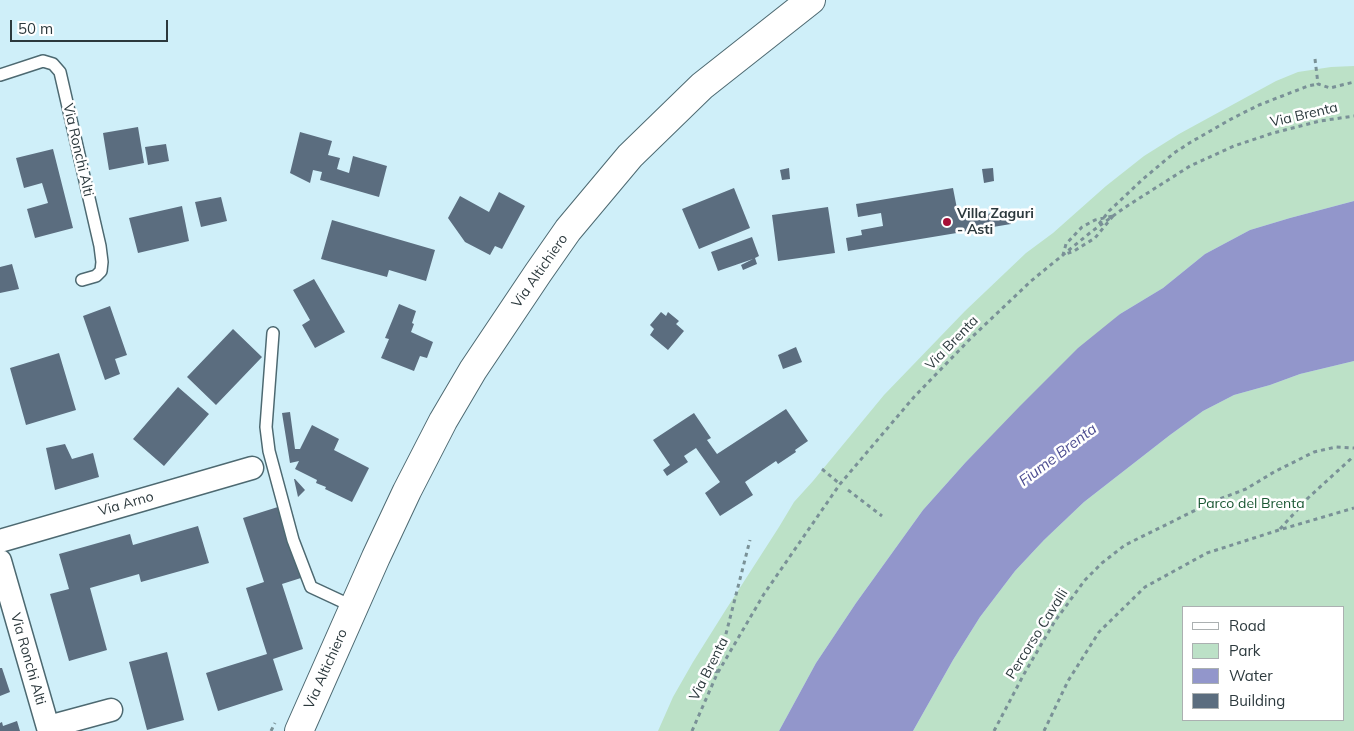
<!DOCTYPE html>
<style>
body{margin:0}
#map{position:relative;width:1354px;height:731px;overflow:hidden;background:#cfeff9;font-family:Mulish,sans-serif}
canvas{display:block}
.legend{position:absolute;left:1182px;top:606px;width:162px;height:115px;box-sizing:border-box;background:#fff;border:1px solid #abb0b1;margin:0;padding:6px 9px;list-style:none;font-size:15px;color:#2c393d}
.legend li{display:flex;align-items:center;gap:10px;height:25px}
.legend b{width:25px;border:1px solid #abb0b1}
.scale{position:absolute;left:10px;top:20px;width:158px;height:22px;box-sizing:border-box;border:2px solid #2c393d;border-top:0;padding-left:6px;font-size:15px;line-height:18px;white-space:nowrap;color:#2c393d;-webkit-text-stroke:4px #fff;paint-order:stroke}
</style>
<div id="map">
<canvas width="1354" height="731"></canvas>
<ul class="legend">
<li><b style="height:6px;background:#fff"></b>Road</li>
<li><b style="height:14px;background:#bce1c7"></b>Park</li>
<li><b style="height:14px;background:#9296cb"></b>Water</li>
<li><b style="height:14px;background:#5b6d7f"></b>Building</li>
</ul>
<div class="scale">50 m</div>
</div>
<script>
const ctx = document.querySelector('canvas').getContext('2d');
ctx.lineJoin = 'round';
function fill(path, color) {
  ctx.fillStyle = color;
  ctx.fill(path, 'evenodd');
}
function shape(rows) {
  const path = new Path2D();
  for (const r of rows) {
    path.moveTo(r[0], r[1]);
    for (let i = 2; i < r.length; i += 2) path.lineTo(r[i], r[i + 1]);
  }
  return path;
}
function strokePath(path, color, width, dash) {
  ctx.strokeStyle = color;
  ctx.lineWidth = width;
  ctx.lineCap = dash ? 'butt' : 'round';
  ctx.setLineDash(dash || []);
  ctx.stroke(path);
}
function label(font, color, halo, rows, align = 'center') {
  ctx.font = font + ' Mulish,sans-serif';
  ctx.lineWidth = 5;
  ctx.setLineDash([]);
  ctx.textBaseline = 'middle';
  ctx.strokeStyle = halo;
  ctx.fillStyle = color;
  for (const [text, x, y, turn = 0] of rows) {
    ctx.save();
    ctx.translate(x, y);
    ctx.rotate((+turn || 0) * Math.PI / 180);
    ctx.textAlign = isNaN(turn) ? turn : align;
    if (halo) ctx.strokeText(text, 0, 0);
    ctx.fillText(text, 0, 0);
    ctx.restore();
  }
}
const green = shape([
 [1354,66,1354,201,1290,218,1250,230,1205,254,1163,288,1120,314,965,463,923,510,856,603,816,663,779,731,658,731,673,697,693,662,725,611,779,527,794,502,813,481,884,395,965,311,1026,253,1053,233,1106,186,1144,156,1179,134,1276,81,1298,72,1331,67],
 [1354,361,1354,731,913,731,953,660,980,617,1015,571,1044,540,1084,502,1170,435,1203,411,1234,395,1270,385,1300,374],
 [1183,607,1343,607,1343,720,1183,720]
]);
const water = shape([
 [1354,201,1354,361,1300,374,1270,385,1234,395,1203,411,1170,435,1084,502,1044,540,1015,571,980,617,953,660,913,731,779,731,816,663,856,603,923,510,965,463,1020,406,1078,348,1120,314,1163,288,1205,254,1250,230,1290,218]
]);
const building = shape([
 [138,127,144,163,109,170,103,133],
 [300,132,332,141,328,155,340,158,337,169,349,173,353,156,387,166,379,197,320,180,322,172,313,170,310,183,290,173],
 [166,144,169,161,148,165,145,147],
 [53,149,73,228,35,238,27,209,48,203,42,183,24,188,16,158],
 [789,168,790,179,782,180,780,170],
 [993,168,994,181,984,183,982,169],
 [734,188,750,228,699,249,682,209],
 [953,188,959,219,1009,210,1011,224,848,251,846,238,862,235,861,230,883,226,881,213,858,217,856,204],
 [499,192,525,206,502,249,495,246,490,255,465,242,448,218,460,196,489,212],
 [221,197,227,221,201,227,195,202],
 [182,206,189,241,138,253,129,218],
 [828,207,835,253,778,261,772,215],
 [332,220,435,250,426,281,389,270,387,277,321,259],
 [752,237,759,256,755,258,757,264,743,270,741,265,753,259,718,271,711,252],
 [12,264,19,289,0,293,0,267],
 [314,279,345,332,315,348,302,325,310,320,293,290],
 [399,304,416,311,412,323,414,324,411,332,433,342,427,358,420,356,414,371,381,358,389,339,385,338],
 [110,306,127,355,115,359,120,374,105,380,83,316],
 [661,312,666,316,668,312,679,321,676,324,684,331,668,350,650,335,654,329,650,325],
 [233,329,262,357,216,405,187,377],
 [796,347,802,362,783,369,778,355],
 [59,353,76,410,26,425,10,368],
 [178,387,209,414,164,466,133,439],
 [786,409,808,441,795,450,796,452,778,464,776,461,745,482,753,495,720,516,705,493,720,482,696,448,684,456,688,462,667,476,663,470,670,465,653,440,694,413,711,438,707,440,717,454],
 [290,412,295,449,300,449,312,425,339,439,334,450,369,468,352,502,325,489,326,487,316,483,317,480,295,469,299,461,290,463,282,413],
 [65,444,72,459,93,453,99,477,55,490,46,448],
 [294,479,295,479,305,490,298,497],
 [281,506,304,577,282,584,303,649,273,659,283,690,218,711,206,673,267,654,246,588,264,582,243,518],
 [198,526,209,563,141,582,139,574,90,588,107,650,69,661,50,594,69,589,59,554,130,534,133,545],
 [167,652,184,720,147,730,129,662],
 [0,668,2,668,10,692,0,696],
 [17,721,20,731,0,731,0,723,2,722,3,726]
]);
const path = shape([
 [1315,59,1318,84,1330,88,1354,82],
 [1113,216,1095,238,1074,251,1063,255,1066,244,1082,227,1095,220,1113,216],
 [1099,224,1109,211,1143,179,1174,153,1191,142,1233,118,1259,105,1308,86,1318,84],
 [822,469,840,484],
 [848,490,882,516],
 [1280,529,1308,498,1354,456],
 [716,673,750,540],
 [271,731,275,723],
 [692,731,717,674,764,594,840,484,914,397,971,338,1031,281,1091,232,1124,208,1190,166,1234,146,1273,133,1320,121,1354,116],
 [994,731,1024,674,1055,621,1085,580,1102,563,1125,545,1214,501,1246,489,1274,472,1314,452,1336,447,1354,448],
 [1044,731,1068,681,1099,632,1145,587,1207,553,1279,530,1354,508]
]);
const lane = shape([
 [0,75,43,61,53,64,60,72,100,246,102,262,101,271,96,276,82,280],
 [273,333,266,427,269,451,293,540,311,587,354,607]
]);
const street = shape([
 [0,541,252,468],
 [0,561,49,731],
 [48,727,111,710]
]);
const secondary = shape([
 [299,731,376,557,407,491,443,421,473,370,538,273,568,230,630,156,702,86,811,0]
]);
const markers = [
 [947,222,5,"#a70e36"]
];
const streetNames = [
 ["Via Brenta",1304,115,-13],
 ["Via Ronchi Alti",78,150,77],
 ["Via Altichiero",540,271,-55],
 ["Via Brenta",952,343,-46],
 ["Via Arno",126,504,-16],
 ["Percorso Cavalli",1037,634,-58],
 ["Via Ronchi Alti",28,659,74],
 ["Via Altichiero",326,669,-66],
 ["Via Brenta",709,669,-63]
];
const poiNames = [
 ["Villa Zaguri",957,214],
 ["- Asti",957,230]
];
const parkNames = [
 ["Parco del Brenta",1251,504]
];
const waterNames = [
 ["Fiume Brenta",1058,455,-37]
];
fill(green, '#bce1c7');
fill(water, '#9296cb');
fill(building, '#5b6d7f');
strokePath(lane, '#4d6971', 14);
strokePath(street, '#4d6971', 25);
strokePath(secondary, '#4d6971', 30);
strokePath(path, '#7a9197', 3, [4, 4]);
strokePath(lane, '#fff', 11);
strokePath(street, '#fff', 22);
strokePath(secondary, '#fff', 28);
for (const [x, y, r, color] of markers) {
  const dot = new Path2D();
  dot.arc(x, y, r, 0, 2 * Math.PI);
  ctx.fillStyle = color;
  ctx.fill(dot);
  strokePath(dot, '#fff', 2);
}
label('14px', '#2c393d', '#fff', streetNames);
label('bold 14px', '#2c393d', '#fff', poiNames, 'left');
label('14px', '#195632', '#fff', parkNames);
label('italic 15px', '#4d4e91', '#fff', waterNames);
</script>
